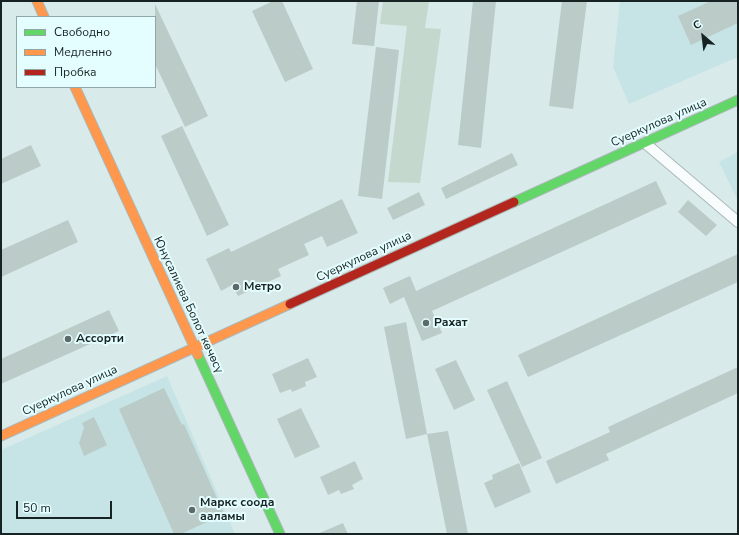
<!DOCTYPE html>
<meta charset="utf-8">
<style>
body{margin:0}
#map{position:relative;width:739px;height:535px;overflow:hidden;background:#d9eaea;font-family:"Nunito Sans",sans-serif}
canvas{display:block}
.frame{position:absolute;inset:0;border:2px solid #172323;pointer-events:none}
.legend{position:absolute;left:16px;top:16px;width:140px;height:72px;box-sizing:border-box;background:#e4fdfe;border:1px solid #92a6a6;margin:0;padding:5px 7px;list-style:none;font-size:12px;color:#172323}
.legend li{display:flex;align-items:center;gap:8px;height:20px}
.legend b{width:20px;border:1px solid #92a6a6}
.north{position:absolute;left:683px;top:16px;width:40px;height:40px;-webkit-text-stroke:3px #e4fdfe;paint-order:stroke;rotate:332deg;font-size:11px;font-weight:700;line-height:16px;text-align:center;color:#172323}
.north::after{content:'';display:block;margin:auto;width:14px;height:18px;background:#172323;clip-path:polygon(50% 0,100% 100%,50% 72%,0 100%)}
.scale{position:absolute;left:16px;top:501px;width:96px;height:18px;box-sizing:border-box;border:2px solid #172323;border-top:0;padding-left:5px;font-size:12px;line-height:14px;white-space:nowrap;color:#172323;-webkit-text-stroke:3px #e4fdfe;paint-order:stroke}
</style>
<div id="map">
<canvas width="739" height="535"></canvas>
<div class="frame"></div>
<ul class="legend">
<li><b style="height:5px;background:#63d668"></b>Свободно</li>
<li><b style="height:5px;background:#ff974d"></b>Медленно</li>
<li><b style="height:5px;background:#b3261e"></b>Пробка</li>
</ul>
<div class="north">С</div>
<div class="scale">50 m</div>
</div>
<script>
const ctx = document.querySelector('canvas').getContext('2d');
ctx.lineJoin = 'round';
function fill(path, color) {
  ctx.fillStyle = color;
  ctx.fill(path, 'evenodd');
}
function shape(rows) {
  const path = new Path2D();
  for (const r of rows) {
    path.moveTo(r[0], r[1]);
    for (let i = 2; i < r.length; i += 2) path.lineTo(r[i], r[i + 1]);
  }
  return path;
}
function strokePath(path, color, width, dash) {
  ctx.strokeStyle = color;
  ctx.lineWidth = width;
  ctx.lineCap = dash ? 'butt' : 'round';
  ctx.setLineDash(dash || []);
  ctx.stroke(path);
}
function label(font, color, halo, rows, align = 'center') {
  ctx.font = font + ' "Nunito Sans",sans-serif';
  ctx.lineWidth = 4;
  ctx.setLineDash([]);
  ctx.textBaseline = 'middle';
  ctx.strokeStyle = halo;
  ctx.fillStyle = color;
  for (const [text, x, y, turn = 0] of rows) {
    ctx.save();
    ctx.translate(x, y);
    ctx.rotate((+turn || 0) * Math.PI / 180);
    ctx.textAlign = isNaN(turn) ? turn : align;
    if (halo) ctx.strokeText(text, 0, 0);
    ctx.fillText(text, 0, 0);
    ctx.restore();
  }
}
const built = shape([
 [620,1,738,1,738,57,629,104,613,67],
 [738,152,738,201,719,162],
 [167,376,235,534,1,534,1,450]
]);
const green = shape([
 [383,1,429,1,425,28,441,29,420,183,388,182,407,26,380,24]
]);
const building = shape([
 [273,1,282,1,313,69,285,82,252,11],
 [357,1,379,1,374,46,352,44],
 [473,1,496,1,481,148,458,145],
 [562,1,587,1,573,109,549,106],
 [711,1,738,1,738,23,691,45,678,16],
 [155,4,208,116,185,127,155,64],
 [376,47,399,50,382,199,358,196],
 [182,126,229,225,207,236,161,136],
 [31,145,41,166,1,184,1,159],
 [512,153,518,165,446,199,441,188],
 [656,181,667,204,432,311,442,333,422,341,404,297,390,304,383,288,410,276,416,291],
 [419,192,425,205,393,220,387,208],
 [342,199,358,233,327,247,322,236,304,244,309,255,278,269,281,276,238,296,232,285,221,291,206,259,229,248,231,252],
 [688,200,717,225,706,236,678,212],
 [68,220,78,242,1,277,1,250],
 [738,254,738,282,528,377,518,355],
 [109,310,119,331,1,384,1,359],
 [406,322,427,434,406,439,384,327],
 [308,358,317,377,305,382,306,386,292,392,291,389,280,393,272,374],
 [456,360,475,400,454,410,435,369],
 [738,367,738,393,606,454,609,460,556,484,546,461,610,432,608,427],
 [507,381,542,458,522,467,487,390],
 [164,388,182,425,184,424,224,514,181,534,174,534,119,409],
 [301,408,320,447,295,458,277,419],
 [94,417,107,445,84,456,79,443,84,428,82,423],
 [448,431,468,534,447,534,427,434],
 [355,461,363,479,352,485,354,489,341,494,339,490,328,495,320,477],
 [519,463,531,492,495,508,484,483,493,479,492,475],
 [343,523,348,534,317,534]
]);
const street = shape([
 [645,143,738,222]
]);
const fast = shape([
 [514,202,738,100],
 [198,355,280,534]
]);
const slow = shape([
 [37,1,44,17],
 [75,87,198,355],
 [1,436,290,304]
]);
const jam = shape([
 [290,304,514,202]
]);
const markers = [
 [236,287,4,"#5b6969"],
 [426,323,4,"#5b6969"],
 [68,339,4,"#5b6969"],
 [192,510,4,"#5b6969"]
];
const streetNames = [
 ["Суеркулова улица",659,123,-24],
 ["Суеркулова улица",364,257,-25],
 ["Юнусалиева Болот көчөсү",188,305,65],
 ["Суеркулова улица",70,391,-25]
];
const poiNames = [
 ["Метро",244,287],
 ["Рахат",434,323],
 ["Ассорти",76,339],
 ["Маркс соода",200,503],
 ["ааламы",200,517]
];
fill(built, '#c6e4e5');
fill(green, '#c5d8cd');
fill(building, '#bacbc8');
strokePath(street, '#aab8b8', 12);
strokePath(fast, '#aab8b8', 11);
strokePath(slow, '#aab8b8', 11);
strokePath(jam, '#aab8b8', 11);
strokePath(street, '#f9fcfc', 10);
strokePath(fast, '#63d668', 9);
strokePath(slow, '#ff974d', 9);
strokePath(jam, '#b3261e', 9);
for (const [x, y, r, color] of markers) {
  const dot = new Path2D();
  dot.arc(x, y, r, 0, 2 * Math.PI);
  ctx.fillStyle = color;
  ctx.fill(dot);
  strokePath(dot, '#e4fdfe', 1.5);
}
label('12px', '#172323', '#e4fdfe', streetNames);
label('bold 12px', '#172323', '#e4fdfe', poiNames, 'left');
</script>
